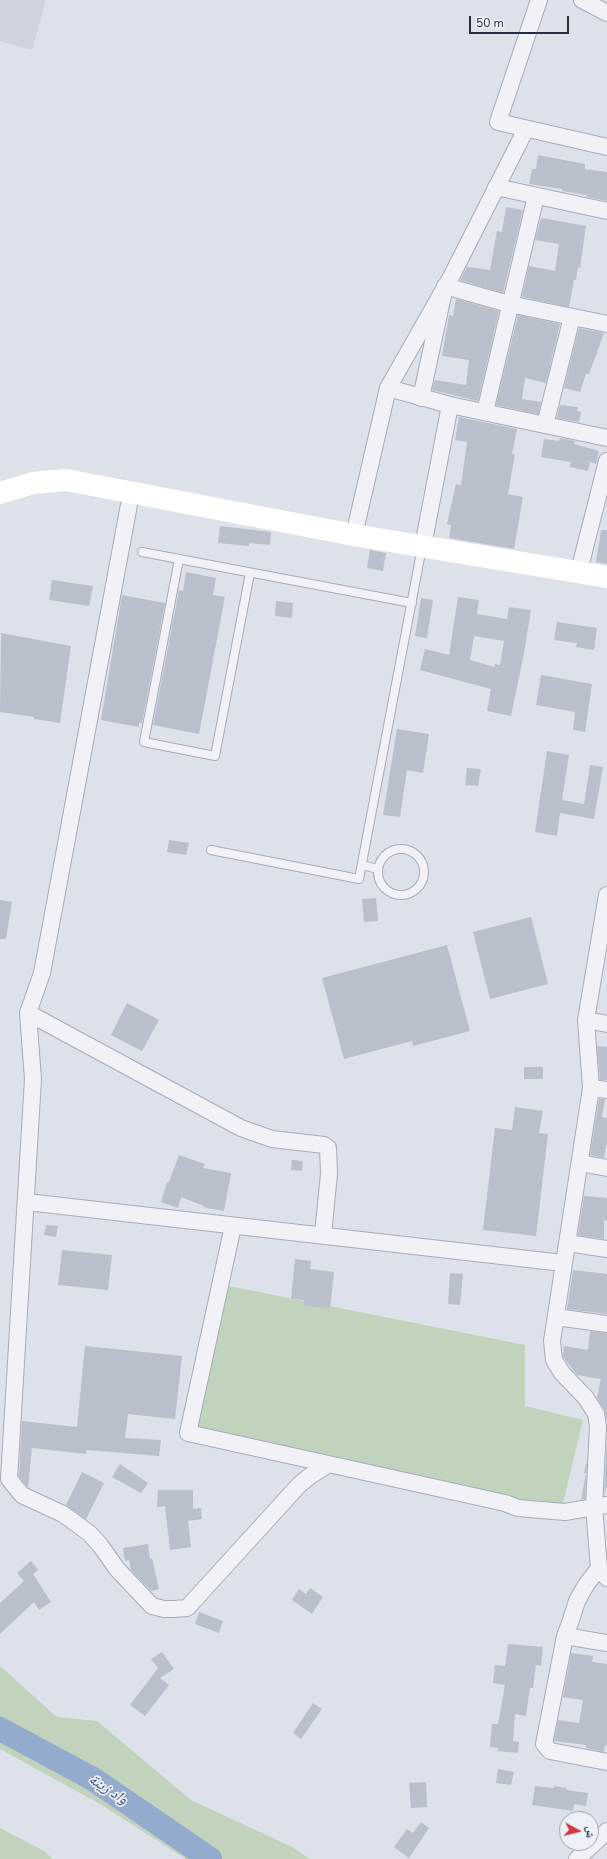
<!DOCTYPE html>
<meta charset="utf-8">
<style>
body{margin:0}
#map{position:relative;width:607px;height:1859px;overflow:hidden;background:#dde1e9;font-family:"Nunito Sans","Noto Naskh Arabic",sans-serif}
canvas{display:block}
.north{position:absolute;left:559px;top:1811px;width:40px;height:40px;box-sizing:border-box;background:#edf0f6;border:1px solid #9da2ae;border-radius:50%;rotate:97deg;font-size:11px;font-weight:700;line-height:16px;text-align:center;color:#252d41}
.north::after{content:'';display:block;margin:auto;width:14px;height:18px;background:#dc333e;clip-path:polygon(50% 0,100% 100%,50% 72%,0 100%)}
.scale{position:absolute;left:469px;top:16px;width:100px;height:18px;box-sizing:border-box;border:2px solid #252d41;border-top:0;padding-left:5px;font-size:12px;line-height:14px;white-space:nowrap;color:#252d41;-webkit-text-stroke:3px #edf0f6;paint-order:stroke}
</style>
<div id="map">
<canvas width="607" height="1859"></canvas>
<div class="north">ش</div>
<div class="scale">50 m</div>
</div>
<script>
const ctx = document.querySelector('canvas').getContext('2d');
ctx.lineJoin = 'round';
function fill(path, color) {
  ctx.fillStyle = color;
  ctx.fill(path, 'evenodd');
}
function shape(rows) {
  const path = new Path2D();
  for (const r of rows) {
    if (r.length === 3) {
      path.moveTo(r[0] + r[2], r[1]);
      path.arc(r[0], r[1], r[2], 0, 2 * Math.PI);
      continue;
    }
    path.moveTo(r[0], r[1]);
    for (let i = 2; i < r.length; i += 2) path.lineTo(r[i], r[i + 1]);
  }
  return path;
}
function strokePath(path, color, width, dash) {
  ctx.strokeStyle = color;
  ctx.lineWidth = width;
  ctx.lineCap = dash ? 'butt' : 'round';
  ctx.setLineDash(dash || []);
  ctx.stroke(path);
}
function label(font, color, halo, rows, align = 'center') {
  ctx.font = font + ' "Nunito Sans","Noto Naskh Arabic",sans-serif';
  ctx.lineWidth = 3.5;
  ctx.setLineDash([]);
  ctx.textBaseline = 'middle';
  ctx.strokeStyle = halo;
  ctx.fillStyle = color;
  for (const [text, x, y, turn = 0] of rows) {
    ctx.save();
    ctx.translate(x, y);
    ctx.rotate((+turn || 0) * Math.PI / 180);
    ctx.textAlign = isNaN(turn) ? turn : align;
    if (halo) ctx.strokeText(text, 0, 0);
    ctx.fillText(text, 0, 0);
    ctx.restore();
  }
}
const built = shape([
 [0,0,46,0,32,50,0,41]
]);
const green = shape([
 [224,1285,525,1345,525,1406,583,1420,563,1503,522,1502,196,1432],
 [0,1666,57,1717,97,1721,191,1800,292,1847,310,1859,186,1859,100,1804,0,1749],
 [0,1828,44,1851,53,1859,0,1859]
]);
const river = shape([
 [0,1729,93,1779,210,1859]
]);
const building = shape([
 [538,155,585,164,585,169,607,172,607,201,587,197,587,195,562,191,562,189,529,184,532,169,536,169],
 [506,207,523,210,503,293,460,280,467,267,490,270,497,231,502,232],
 [541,218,586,226,580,268,578,267,576,280,574,280,569,307,522,297,529,266,555,271,559,244,535,240],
 [456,299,499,311,478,401,432,390,435,380,466,385,469,360,442,356,449,315,453,316],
 [518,315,560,324,546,383,525,378,522,399,541,402,538,414,496,405],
 [579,328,604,333,589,374,586,374,580,392,564,388],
 [560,405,578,407,577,411,581,412,579,422,557,418],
 [459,417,517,429,512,454,515,454,508,494,523,497,514,549,449,538,451,525,447,524,456,484,461,485,467,442,455,440],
 [560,438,575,441,574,444,599,451,596,464,590,462,588,471,570,467,571,462,541,457,544,439,559,441],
 [220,526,271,532,270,545,249,543,249,546,218,543],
 [601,530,607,530,607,564,596,562],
 [370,550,386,553,383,571,367,568],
 [186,572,216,578,213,595,225,597,199,734,153,725,179,590,183,591],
 [52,580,93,586,89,606,49,600],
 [122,595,165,603,142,723,139,723,139,727,101,720],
 [458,597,479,600,477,614,507,619,509,607,531,610,524,653,511,716,487,711,491,689,420,670,425,649,449,655],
 [474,636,504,641,500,665,495,664,494,667,470,660],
 [421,598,433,600,427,638,415,636],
 [276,601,293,603,292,618,275,616],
 [557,622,597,628,594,650,576,647,577,643,554,640],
 [1,633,71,646,60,723,34,719,34,717,0,712],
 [541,675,592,684,585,732,573,730,575,712,536,705],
 [397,729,429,734,423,773,407,770,400,817,383,815],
 [547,751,569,755,562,800,584,804,590,765,603,767,594,819,560,813,557,836,535,832],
 [467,768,481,769,478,786,465,785],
 [169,840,189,843,186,855,167,852],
 [376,898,378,921,364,922,362,899],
 [0,900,12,902,6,939,0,939],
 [531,917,548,984,490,999,473,932],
 [447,945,470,1031,413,1046,412,1041,344,1059,322,978],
 [127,1003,159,1020,142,1051,111,1035],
 [597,1046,607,1047,607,1080,600,1080],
 [524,1067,543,1067,543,1079,524,1079],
 [599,1099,605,1099,602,1117,607,1118,607,1145,606,1145,604,1158,590,1155],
 [515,1107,543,1111,539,1133,548,1134,536,1236,483,1230,495,1128,512,1130],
 [179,1155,205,1164,203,1168,231,1173,224,1211,203,1207,204,1206,181,1197,178,1208,161,1202,167,1182,169,1182],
 [292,1160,303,1161,302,1171,291,1170],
 [584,1196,607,1198,607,1221,604,1220,604,1239,578,1235],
 [46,1225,58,1226,56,1237,44,1235],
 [62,1250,112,1255,108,1290,58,1285],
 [295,1259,311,1261,310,1269,334,1272,330,1308,304,1306,304,1300,291,1299],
 [573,1270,607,1274,607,1314,567,1309],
 [450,1273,463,1274,460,1305,448,1304],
 [590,1331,607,1333,607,1422,604,1409,597,1398,601,1379,577,1375,563,1357,564,1346,588,1350],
 [85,1346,182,1356,175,1419,128,1414,125,1438,161,1440,159,1456,86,1450,86,1454,32,1448,28,1488,19,1476,22,1421,77,1427],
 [607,1436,607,1485,604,1496],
 [587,1459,585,1499,581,1500,586,1473,584,1473],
 [120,1464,148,1483,141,1493,112,1477],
 [82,1472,104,1483,86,1519,66,1505],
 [158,1490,193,1490,193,1509,201,1508,202,1519,188,1521,191,1547,170,1550,165,1506,157,1507],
 [148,1544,150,1559,152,1558,159,1589,151,1591,131,1570,129,1560,125,1561,123,1548],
 [31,1561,38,1570,33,1574,51,1602,39,1610,34,1602,0,1634,0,1603,24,1581,17,1573],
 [310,1588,323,1597,312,1614,292,1600,299,1589,306,1594],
 [199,1612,223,1621,219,1633,195,1624],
 [508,1644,543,1647,541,1666,536,1665,533,1688,530,1688,526,1716,515,1714,513,1741,519,1742,518,1753,497,1751,498,1748,490,1747,492,1724,498,1724,505,1685,493,1683,495,1665,505,1666],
 [162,1652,174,1669,160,1678,169,1685,145,1716,130,1705,158,1668,151,1659],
 [571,1653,593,1656,592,1662,607,1664,607,1746,605,1745,604,1752,586,1748,586,1745,554,1741,558,1720,579,1723,583,1700,563,1697],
 [313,1703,322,1709,301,1739,293,1733],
 [498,1769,514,1772,511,1785,496,1783],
 [426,1782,427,1807,411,1808,409,1783],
 [535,1786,554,1788,554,1786,567,1788,566,1790,588,1793,586,1806,574,1804,573,1811,532,1805],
 [421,1822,429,1828,409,1858,394,1847,407,1829,413,1833]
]);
const lane = shape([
 [142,552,412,603],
 [179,559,144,742,215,756,250,573],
 [401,872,23],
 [211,850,359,879,422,547],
 [362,865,378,869]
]);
const street = shape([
 [539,0,498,122,607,147],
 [582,0,607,13],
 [496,187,607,211],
 [388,388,450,405,607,438],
 [421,398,445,286,509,304,607,324],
 [485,412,536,196],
 [545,425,572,317],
 [131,494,42,973,28,1013,33,1079,9,1479,22,1495,63,1514,89,1533,100,1545,117,1569,152,1606,164,1609,174,1609,187,1608,299,1485,310,1476,329,1464],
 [354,535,388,388,451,277,526,129],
 [423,546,450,405],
 [579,571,607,461],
 [607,895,586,1020,591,1088,552,1341,554,1360,562,1373,586,1398,596,1414,598,1426,594,1507,599,1568,607,1578],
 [28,1013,241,1128,272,1139,324,1145,328,1148,329,1174,323,1234],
 [586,1020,607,1024],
 [591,1088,607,1090],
 [580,1163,607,1168],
 [27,1202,563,1263],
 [233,1226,188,1433,505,1503,518,1508,565,1512,607,1505],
 [568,1243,607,1249],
 [556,1317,607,1324],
 [599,1568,586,1585,577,1601,570,1623,565,1636,544,1744,550,1751,607,1762],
 [565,1636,607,1643],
 [577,1859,607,1831]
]);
const secondary = shape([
 [0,493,33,483,66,480,354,535,607,577]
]);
const waterNames = [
 ["واد زينة",108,1790,33]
];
fill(built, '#cfd3de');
fill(green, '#c1d3bd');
strokePath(river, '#94abcd', 24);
fill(building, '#babfcc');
strokePath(lane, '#a6abb7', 10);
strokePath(street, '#a6abb7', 18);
strokePath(lane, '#f0f2f7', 8);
strokePath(street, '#f0f2f7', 16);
strokePath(secondary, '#fff', 22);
label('italic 15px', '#2b4779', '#edf0f6', waterNames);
</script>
